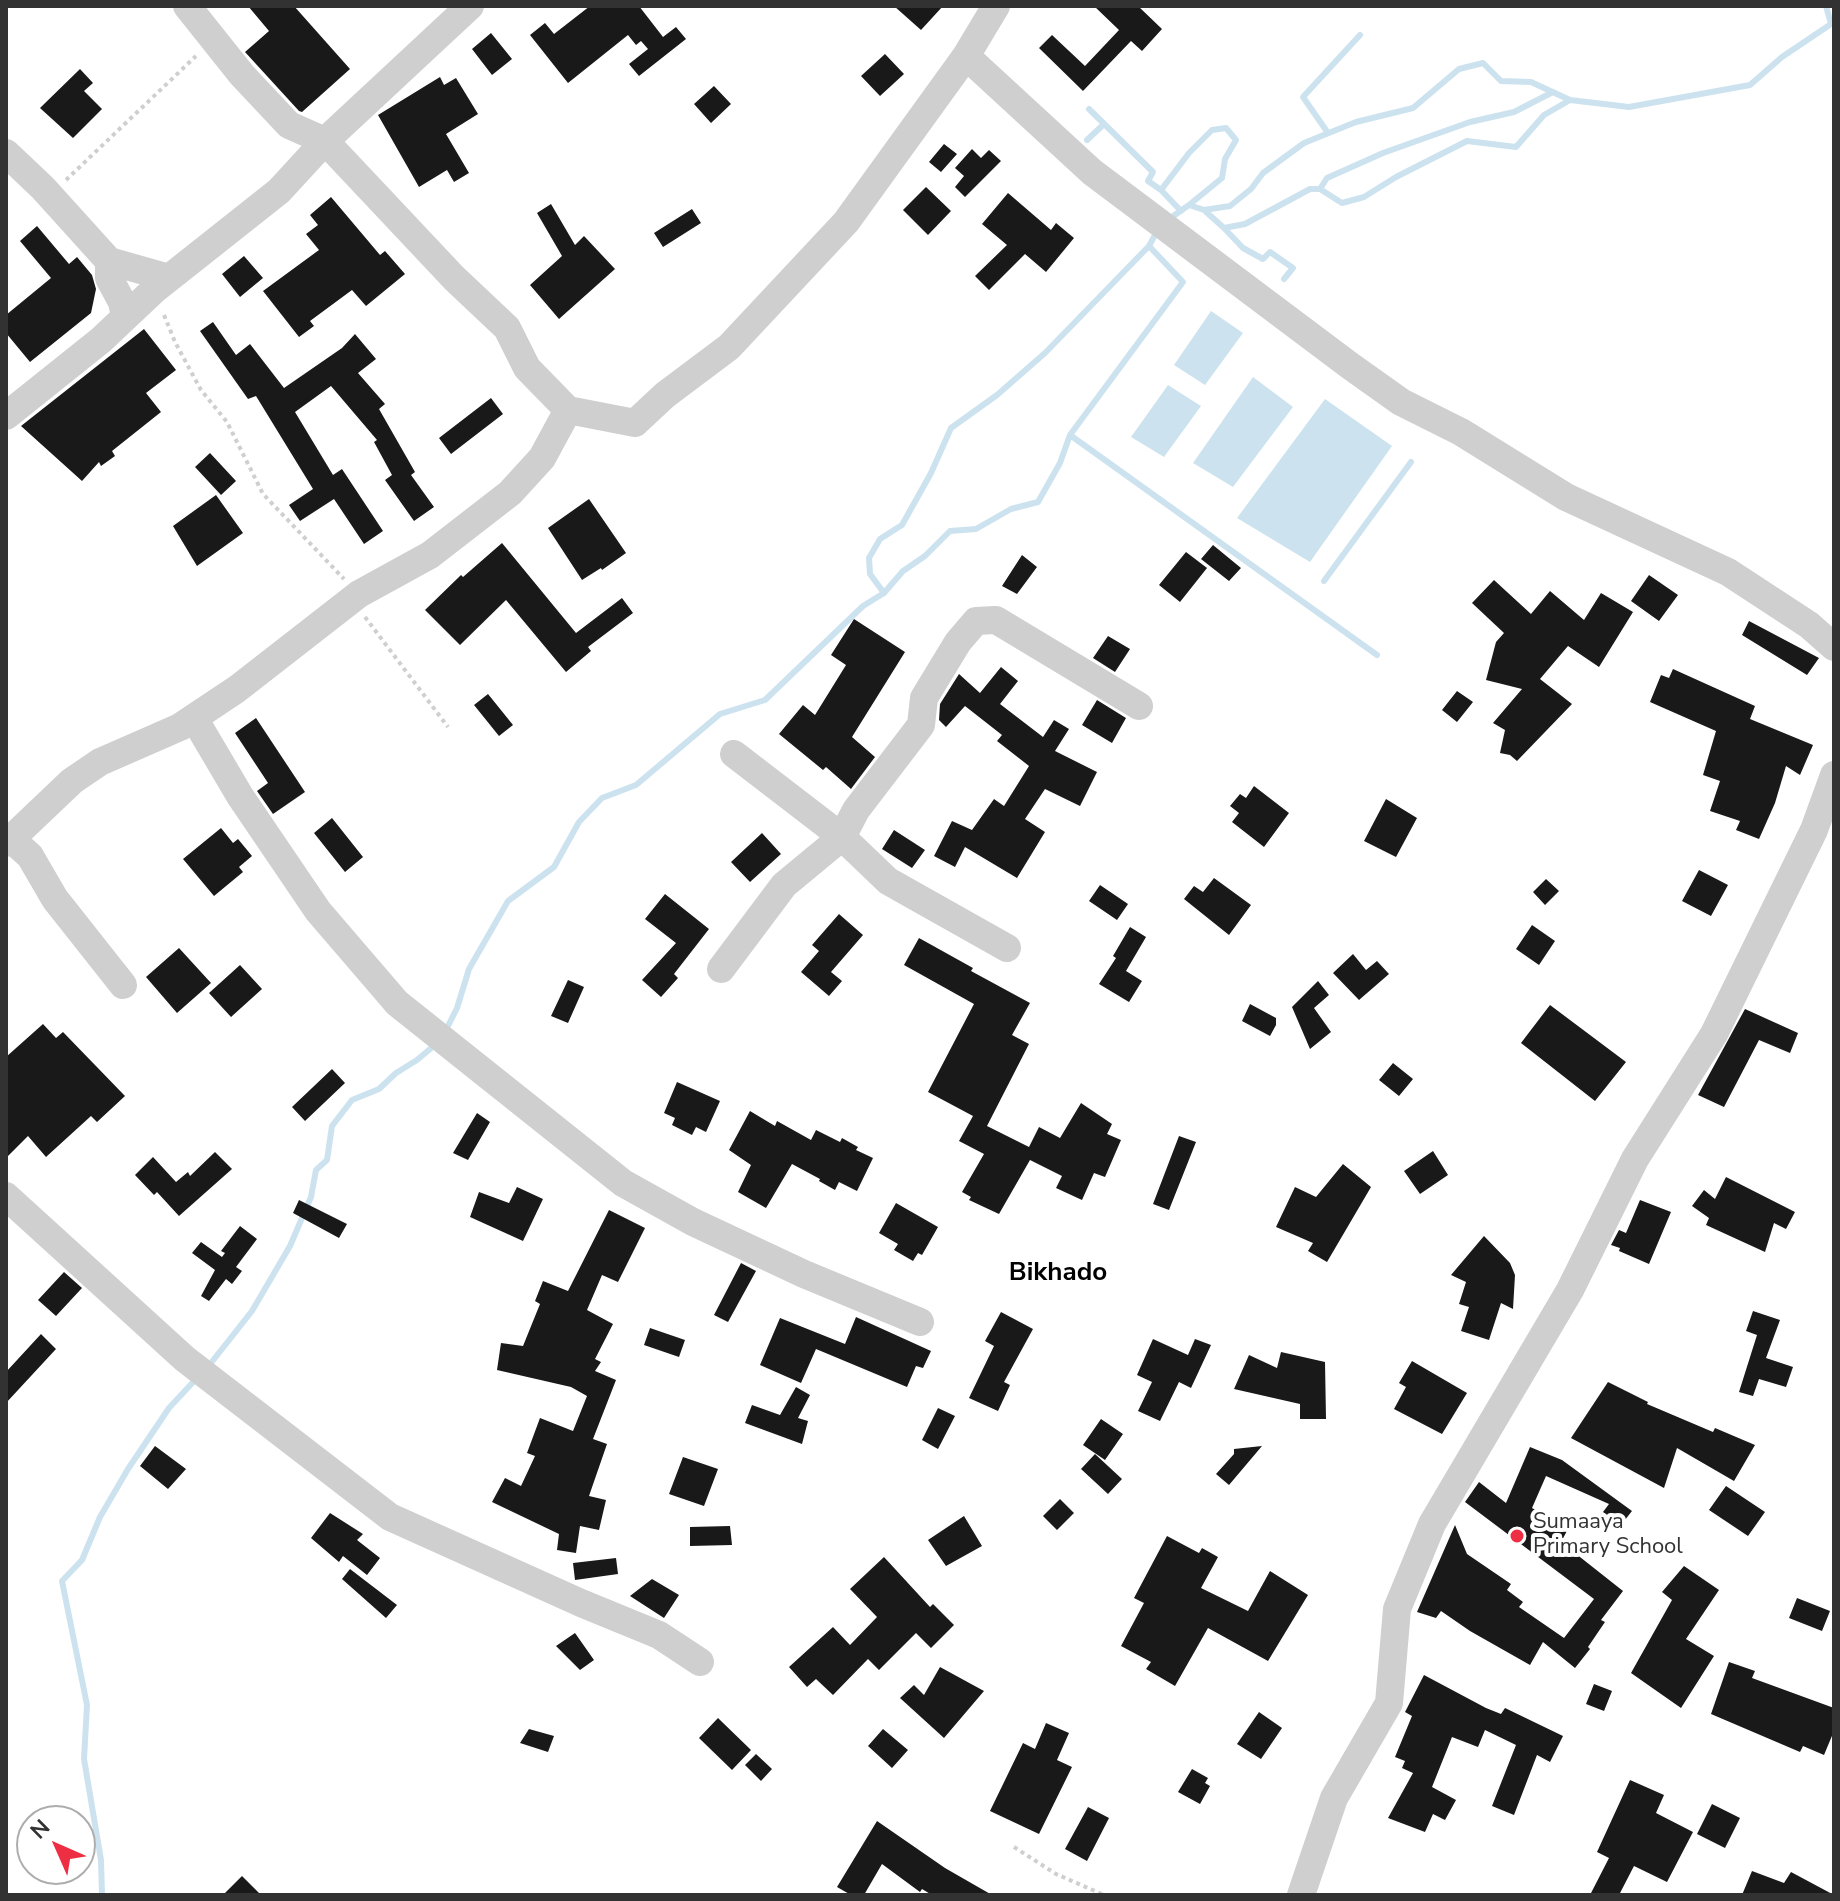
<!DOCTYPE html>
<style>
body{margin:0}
#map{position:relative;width:1840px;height:1901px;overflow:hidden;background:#fff;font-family:"Nunito Sans",sans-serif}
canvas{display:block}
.frame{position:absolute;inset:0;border:8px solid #323232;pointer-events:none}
.north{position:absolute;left:16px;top:1805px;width:80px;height:80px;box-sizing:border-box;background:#fff;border:2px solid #adadad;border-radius:50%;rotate:315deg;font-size:22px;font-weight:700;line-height:32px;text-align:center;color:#323232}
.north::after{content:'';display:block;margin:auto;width:28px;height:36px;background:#ee2f43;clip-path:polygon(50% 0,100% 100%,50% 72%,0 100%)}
</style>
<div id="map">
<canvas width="1840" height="1901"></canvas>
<div class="frame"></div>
<div class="north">N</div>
</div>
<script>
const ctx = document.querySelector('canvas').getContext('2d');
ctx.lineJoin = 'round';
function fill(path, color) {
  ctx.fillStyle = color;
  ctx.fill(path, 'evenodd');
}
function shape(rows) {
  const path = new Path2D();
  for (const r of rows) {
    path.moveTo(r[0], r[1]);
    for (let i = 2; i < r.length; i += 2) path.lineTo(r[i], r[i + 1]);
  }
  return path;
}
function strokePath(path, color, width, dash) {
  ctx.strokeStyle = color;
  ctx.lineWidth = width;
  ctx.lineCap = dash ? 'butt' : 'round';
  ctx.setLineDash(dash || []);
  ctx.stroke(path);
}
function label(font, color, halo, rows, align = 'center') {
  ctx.font = font + ' "Nunito Sans",sans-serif';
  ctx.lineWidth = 8;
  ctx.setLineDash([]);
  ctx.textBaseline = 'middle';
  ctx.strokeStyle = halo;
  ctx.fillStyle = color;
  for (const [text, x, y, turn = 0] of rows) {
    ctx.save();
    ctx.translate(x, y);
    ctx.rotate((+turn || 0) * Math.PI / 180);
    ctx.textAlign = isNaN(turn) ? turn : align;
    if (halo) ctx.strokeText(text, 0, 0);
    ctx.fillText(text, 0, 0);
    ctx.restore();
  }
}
const water = shape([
 [1211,311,1243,333,1205,385,1174,365],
 [1253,377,1293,407,1233,487,1193,463],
 [1168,385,1201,406,1164,457,1131,437],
 [1325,399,1392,446,1310,562,1237,518]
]);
const stream = shape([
 [1089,109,1153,172,1148,181,1161,190,1181,211],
 [1328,133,1303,97,1360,35],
 [1087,140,1104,124],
 [1320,189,1327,178,1383,153,1470,122,1514,112,1553,92],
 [1161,190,1189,153,1212,130,1226,128,1236,140,1225,159,1222,178,1189,205],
 [1204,210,1224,228,1245,224,1310,189,1320,189,1342,203,1364,197,1396,177,1467,141,1516,147,1544,115,1570,100],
 [1172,217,1189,205,1204,210,1230,206,1251,189,1263,173,1304,143,1356,122,1413,108,1459,69,1483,63,1501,81,1531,82,1570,100,1629,107,1750,85,1782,57,1831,24,1826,6],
 [1224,228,1243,248,1263,259,1270,252,1293,268,1284,279],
 [1070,435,1377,655],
 [1324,581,1411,462],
 [884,593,903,571,925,556,950,531,976,529,1011,509,1038,502,1060,463,1070,435,1183,282,1149,246],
 [445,1032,457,1008,469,969,508,901,554,867,579,822,602,798,636,785,720,714,765,700,863,606,884,593,870,574,869,558,880,539,902,525,931,473,951,428,997,395,1045,353,1149,246,1155,235],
 [207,1368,252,1311,290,1246,311,1197,316,1170,327,1160,332,1126,352,1100,379,1089,396,1073,417,1060,436,1044],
 [102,1895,101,1860,84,1759,87,1705,62,1581,82,1560,100,1517,128,1469,169,1408,196,1379]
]);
const building = shape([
 [248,6,294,6,350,69,302,112,299,111,245,52,269,31],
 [590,6,639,6,663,37,676,27,686,39,639,76,629,64,648,49,641,41,636,45,628,35,568,83,530,35,545,23,554,34],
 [894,6,943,6,921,30],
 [1094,6,1138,6,1162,29,1142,51,1131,41,1083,91,1039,48,1052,35,1085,66,1119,30],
 [491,33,512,59,492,75,472,49],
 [885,54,904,74,880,96,861,76],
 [80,69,93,83,84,91,102,109,73,138,40,108],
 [440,77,444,85,456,78,478,114,446,134,469,173,454,182,447,170,419,187,378,115],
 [714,86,731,104,711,123,694,104],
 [944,144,957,154,941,172,929,162],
 [972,149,981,158,989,150,1001,161,965,197,955,187,964,176,955,168],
 [926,187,951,211,928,235,903,210],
 [1008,193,1051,230,1056,223,1074,238,1046,272,1025,254,989,290,975,276,1007,245,982,224],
 [331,197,380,255,385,251,405,274,366,306,352,290,310,321,314,326,299,337,263,291,319,250,306,234,318,225,310,215],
 [551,204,575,245,584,236,615,269,559,319,530,285,562,256,537,213],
 [692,209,701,223,663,247,654,233],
 [37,226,69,264,77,257,92,275,96,289,91,313,30,362,6,333,6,315,51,278,20,241],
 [244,256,263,278,240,297,222,274],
 [213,322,236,355,250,344,284,388,342,348,355,334,376,359,358,373,385,404,379,409,415,472,411,475,434,507,414,521,385,480,392,475,374,442,377,440,331,386,295,412,333,475,342,469,383,531,364,544,334,499,300,521,289,505,313,489,256,396,248,399,200,331],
 [144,329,176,370,146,393,161,412,112,451,115,456,101,466,99,462,82,481,21,426],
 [491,398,503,414,451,454,439,438],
 [210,453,236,481,221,495,195,467],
 [216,495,243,533,197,566,173,526],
 [589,499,626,553,602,570,601,568,582,580,548,528],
 [502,543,576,633,622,598,633,613,588,647,591,651,566,672,506,600,460,645,425,610,461,575,463,577],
 [1213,545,1241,568,1229,581,1201,559],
 [1186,552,1207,568,1180,602,1159,585],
 [1022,555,1037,567,1017,594,1002,586],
 [1649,575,1678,595,1659,621,1631,601],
 [1494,580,1531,614,1550,591,1584,620,1601,593,1633,612,1599,667,1568,646,1540,679,1572,704,1517,761,1510,755,1500,753,1505,730,1493,723,1522,689,1486,680,1496,642,1504,633,1472,603],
 [854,619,905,652,852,737,875,757,851,789,826,767,823,770,779,734,803,705,815,715,846,665,831,655],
 [1749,621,1819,658,1807,675,1742,635],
 [1108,636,1130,649,1115,672,1093,658],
 [1001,667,1018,681,1000,704,1043,737,1054,720,1069,729,1055,751,1097,772,1080,806,1045,789,1025,819,1045,832,1017,878,965,847,955,867,934,856,952,821,972,830,994,799,1004,806,1029,766,997,741,1002,735,965,706,946,727,939,720,940,704,959,674,980,693],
 [1673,669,1755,706,1750,719,1813,745,1800,775,1786,766,1775,803,1759,839,1736,830,1740,821,1710,811,1720,781,1703,775,1716,731,1650,702,1661,675,1669,678],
 [1457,691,1473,702,1457,722,1442,710],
 [488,694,513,725,499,736,474,705],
 [1097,700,1126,718,1112,743,1082,725],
 [256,718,305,792,273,814,257,791,268,783,235,733],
 [1254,786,1289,813,1264,847,1232,822,1239,813,1230,806,1240,794,1246,798],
 [1386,799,1417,818,1396,857,1364,841],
 [332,818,363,857,345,872,314,833],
 [221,828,233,843,238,839,252,856,239,867,243,872,214,896,183,859],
 [894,830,925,850,912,868,882,849],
 [762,833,781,854,750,882,731,862],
 [1699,870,1728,885,1711,916,1682,901],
 [1214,878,1251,905,1229,935,1184,899,1194,886,1203,892],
 [1546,879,1559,891,1545,905,1533,892],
 [1100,885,1128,904,1117,920,1089,901],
 [665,894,709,929,674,974,678,978,661,997,642,980,676,943,645,919],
 [839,914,863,935,831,972,842,981,829,996,801,972,819,951,812,945],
 [1532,925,1555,941,1539,965,1516,949],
 [1130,927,1146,937,1126,971,1142,981,1129,1002,1099,984,1116,958,1113,956],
 [919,938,973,968,971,971,1030,1003,1012,1035,1029,1044,987,1126,1029,1147,1039,1127,1060,1138,1081,1103,1112,1124,1107,1134,1121,1140,1105,1177,1094,1173,1082,1200,1056,1188,1062,1176,1030,1160,999,1214,969,1200,971,1197,962,1192,984,1154,959,1141,973,1116,928,1092,974,1004,904,965],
 [179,948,211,983,177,1013,146,977],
 [1353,954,1366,970,1377,961,1389,974,1359,1000,1333,973],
 [240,965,262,989,231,1017,209,993],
 [568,980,584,987,568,1023,551,1016],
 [1318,981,1329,995,1314,1008,1331,1032,1310,1049,1292,1007],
 [1250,1004,1276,1018,1276,1025,1270,1036,1242,1021],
 [1550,1005,1626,1062,1595,1101,1521,1043],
 [1745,1009,1798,1033,1790,1053,1759,1040,1724,1107,1698,1095],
 [43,1024,56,1038,63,1032,125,1096,97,1122,91,1116,46,1157,28,1136,6,1158,6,1057],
 [1393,1063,1413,1079,1399,1096,1379,1080],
 [332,1069,345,1083,305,1121,292,1107],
 [677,1082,720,1101,706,1132,696,1127,692,1135,672,1125,675,1118,664,1113],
 [750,1111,775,1126,777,1121,811,1140,816,1130,840,1142,842,1138,858,1147,856,1150,873,1158,857,1191,839,1182,835,1190,819,1181,820,1179,792,1164,766,1208,738,1192,751,1165,729,1150],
 [477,1113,490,1122,468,1160,453,1153],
 [1179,1136,1196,1142,1169,1210,1153,1204],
 [1433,1151,1448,1175,1420,1194,1404,1171],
 [215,1152,232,1169,179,1216,157,1192,154,1195,135,1175,153,1157,176,1182,188,1172,190,1176],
 [1343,1164,1371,1187,1327,1262,1308,1251,1313,1243,1276,1227,1295,1187,1316,1197],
 [1726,1177,1795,1212,1786,1229,1774,1223,1765,1252,1706,1225,1709,1218,1692,1206,1704,1190,1715,1199],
 [517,1187,543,1199,523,1241,470,1217,479,1192,509,1203],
 [299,1200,347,1224,339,1238,293,1213],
 [1640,1200,1671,1212,1649,1264,1619,1251,1620,1248,1611,1245,1619,1230,1626,1233],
 [896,1203,938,1227,922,1255,918,1253,913,1261,894,1250,898,1244,879,1233],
 [609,1210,645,1228,618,1282,602,1275,587,1310,613,1324,595,1359,601,1362,595,1371,616,1380,593,1439,607,1444,589,1496,606,1500,599,1530,580,1526,576,1553,557,1550,559,1534,492,1502,505,1478,521,1486,535,1456,527,1453,540,1418,573,1431,587,1396,571,1387,497,1370,501,1343,523,1346,540,1304,535,1301,543,1281,568,1291],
 [240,1226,257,1239,236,1267,242,1271,232,1284,226,1279,209,1301,201,1296,215,1270,192,1253,201,1242,222,1257,225,1253,221,1251],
 [1484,1236,1510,1263,1515,1275,1513,1309,1501,1303,1489,1340,1461,1331,1469,1307,1459,1304,1466,1282,1451,1275],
 [741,1263,756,1271,728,1322,714,1315],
 [64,1272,82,1288,56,1316,38,1300],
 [1753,1311,1780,1320,1766,1358,1793,1367,1786,1387,1759,1379,1753,1396,1739,1392,1757,1335,1746,1331],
 [1001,1312,1033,1329,1004,1382,1010,1385,998,1411,969,1398,994,1346,985,1341],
 [856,1317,931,1351,923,1368,916,1366,907,1387,816,1349,801,1383,760,1365,780,1318,845,1344],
 [650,1328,685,1340,679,1357,644,1345],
 [41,1334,56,1349,6,1403,6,1372],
 [1153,1339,1188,1355,1195,1339,1211,1345,1191,1388,1179,1382,1160,1421,1138,1411,1152,1382,1137,1375],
 [1281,1352,1325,1362,1326,1419,1300,1419,1300,1404,1234,1389,1249,1355,1277,1368],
 [1412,1361,1467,1393,1442,1434,1394,1409,1406,1387,1399,1383],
 [1608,1382,1648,1402,1647,1404,1713,1432,1715,1428,1755,1445,1734,1481,1677,1448,1664,1488,1571,1438],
 [796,1387,810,1395,798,1418,808,1421,802,1444,745,1423,752,1405,780,1415],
 [938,1408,955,1416,938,1449,922,1440],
 [1101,1419,1123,1434,1105,1460,1083,1445],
 [155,1446,186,1469,168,1489,140,1466],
 [1262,1446,1229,1485,1216,1474,1234,1454,1234,1449],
 [1530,1447,1562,1460,1632,1511,1621,1525,1603,1512,1609,1504,1546,1476,1532,1508,1568,1529,1561,1542,1623,1591,1601,1620,1605,1622,1588,1647,1590,1649,1575,1668,1543,1642,1530,1665,1470,1631,1441,1611,1436,1618,1417,1612,1455,1525,1467,1554,1511,1584,1507,1590,1523,1602,1519,1607,1564,1638,1594,1599,1465,1502,1479,1482,1506,1503],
 [1095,1454,1122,1479,1108,1494,1081,1469],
 [683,1457,718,1469,704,1506,669,1494],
 [1726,1486,1765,1512,1748,1536,1709,1510],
 [1060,1499,1074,1513,1057,1530,1043,1516],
 [330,1513,363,1534,357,1540,380,1558,367,1575,343,1556,339,1562,311,1538],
 [964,1516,982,1546,946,1566,928,1540],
 [730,1526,732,1545,690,1546,690,1527],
 [1167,1536,1199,1553,1202,1548,1218,1557,1201,1588,1248,1611,1270,1571,1308,1595,1268,1661,1208,1628,1175,1686,1146,1669,1151,1662,1121,1646,1144,1603,1134,1598],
 [884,1557,930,1607,933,1604,954,1625,931,1648,916,1633,879,1670,868,1659,833,1695,816,1679,807,1687,789,1667,833,1627,850,1645,877,1617,850,1589],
 [616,1558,618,1574,575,1580,573,1563],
 [1684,1566,1719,1590,1686,1639,1714,1656,1681,1708,1631,1673,1672,1600,1662,1592],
 [350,1569,397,1605,386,1618,342,1579],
 [652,1579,679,1595,664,1618,630,1596],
 [1797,1598,1830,1611,1822,1631,1789,1618],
 [575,1633,594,1660,580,1670,556,1646],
 [1729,1662,1755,1671,1752,1678,1834,1708,1834,1731,1824,1755,1803,1746,1800,1752,1711,1714],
 [940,1667,984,1691,944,1738,900,1698,914,1685,924,1695],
 [1424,1675,1486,1708,1501,1714,1505,1708,1563,1736,1550,1762,1537,1755,1514,1815,1492,1806,1516,1745,1485,1730,1478,1747,1452,1737,1432,1787,1456,1800,1445,1820,1433,1814,1425,1832,1388,1818,1413,1773,1402,1768,1405,1761,1395,1757,1412,1716,1405,1712],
 [1594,1684,1612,1691,1604,1711,1586,1704],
 [1259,1712,1282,1728,1261,1759,1237,1744],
 [718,1718,751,1750,732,1770,699,1738],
 [1046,1723,1069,1733,1057,1760,1072,1767,1039,1834,990,1811,1023,1743,1035,1749],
 [529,1729,554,1736,548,1752,520,1743],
 [883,1729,908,1750,892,1768,868,1746],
 [756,1754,772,1769,761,1781,745,1765],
 [1192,1769,1208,1778,1205,1783,1210,1786,1200,1804,1178,1792],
 [1630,1780,1664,1795,1656,1813,1693,1832,1667,1882,1634,1866,1619,1895,1590,1895,1609,1858,1597,1852],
 [1712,1804,1740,1818,1725,1848,1697,1834],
 [1088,1807,1109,1818,1087,1861,1065,1849],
 [877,1821,945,1868,992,1895,932,1895,922,1889,920,1892,882,1864,864,1895,851,1895,837,1887],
 [1752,1871,1784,1883,1791,1872,1834,1895,1742,1895],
 [242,1876,261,1895,223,1895]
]);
const path = shape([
 [66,180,196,56],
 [164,315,175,342,201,390,227,422,263,494,344,579],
 [365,617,448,727],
 [1014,1847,1056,1874,1104,1895]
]);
const minor = shape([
 [187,6,242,75,289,125,325,141,454,278,507,328,527,368,568,410,635,423,665,395,729,347,846,222,966,56,996,6],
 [966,56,1092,172,1349,365,1401,402,1461,432,1566,497,1728,572,1809,625,1834,647],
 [6,153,43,188,109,261,169,278],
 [109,261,109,278,122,302,125,317],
 [6,416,101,340,154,290,279,191,325,141,470,6],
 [194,718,240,796,318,911,397,1003,623,1183,693,1222,804,1274,920,1322],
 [734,754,842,837,888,881,1007,948],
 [11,839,72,781,100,762,180,727,237,689,359,594,430,555,510,493,542,458,568,410],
 [6,843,11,839,30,856,55,899,123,985],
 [721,969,784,885,842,837,856,810,921,725,924,698,958,642,976,621,996,620,1139,706],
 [6,1196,185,1359,390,1517,581,1603,659,1635,700,1662],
 [1301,1895,1334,1798,1389,1703,1397,1609,1432,1524,1570,1290,1635,1159,1714,1034,1814,830,1834,775]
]);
const markers = [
 [1517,1536,8,"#ee2f43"]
];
const poiNames = [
 ["Sumaaya",1533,1523],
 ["Primary School",1533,1548]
];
const quarterNames = [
 ["Bikhado",1058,1274]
];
fill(water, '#cce3ef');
strokePath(stream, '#cce3ef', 6);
fill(building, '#191919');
strokePath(path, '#cfcfcf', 4, [4, 4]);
strokePath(minor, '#cfcfcf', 28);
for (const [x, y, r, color] of markers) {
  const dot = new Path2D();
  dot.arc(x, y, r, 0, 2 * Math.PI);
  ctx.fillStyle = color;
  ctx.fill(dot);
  strokePath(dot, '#fff', 3);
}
label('22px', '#323232', '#fff', poiNames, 'left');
label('bold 26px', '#000', '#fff', quarterNames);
</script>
